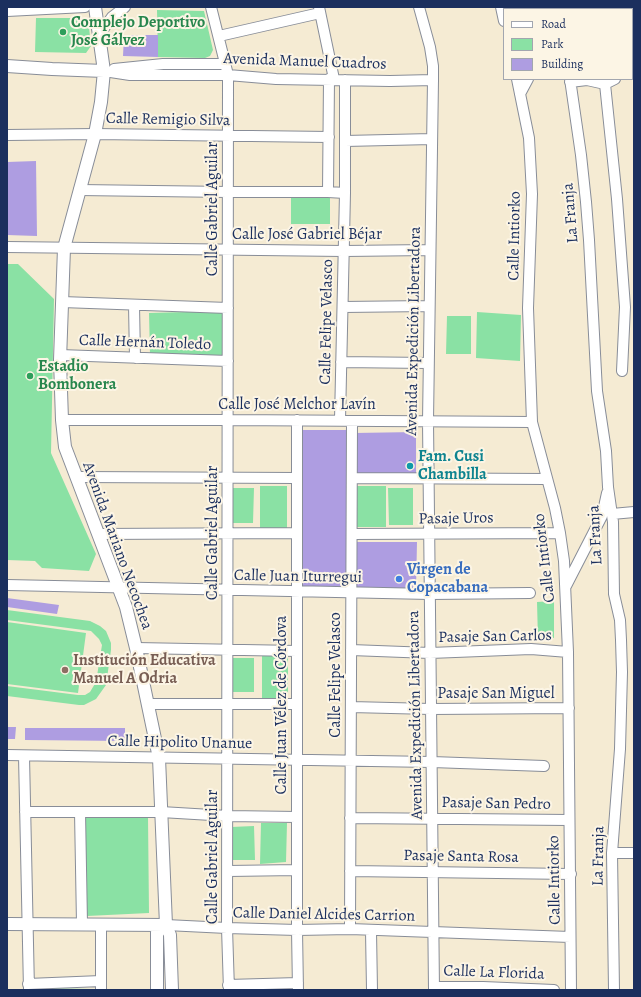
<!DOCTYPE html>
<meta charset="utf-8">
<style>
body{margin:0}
#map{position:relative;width:641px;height:997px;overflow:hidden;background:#f5ebd3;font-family:Alegreya,serif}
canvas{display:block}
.frame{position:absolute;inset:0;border:8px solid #1b2f5e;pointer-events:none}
.legend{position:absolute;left:503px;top:8px;width:130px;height:72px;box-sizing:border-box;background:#fcf5e5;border:1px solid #a2a6af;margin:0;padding:5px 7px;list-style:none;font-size:12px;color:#1b2f5e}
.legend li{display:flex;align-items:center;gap:8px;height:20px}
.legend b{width:20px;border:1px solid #a2a6af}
</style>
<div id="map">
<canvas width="641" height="997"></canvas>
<div class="frame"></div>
<ul class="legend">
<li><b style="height:5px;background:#fff"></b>Road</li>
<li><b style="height:11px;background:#8ae1a4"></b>Park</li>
<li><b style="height:11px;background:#ae9de1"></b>Building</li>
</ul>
</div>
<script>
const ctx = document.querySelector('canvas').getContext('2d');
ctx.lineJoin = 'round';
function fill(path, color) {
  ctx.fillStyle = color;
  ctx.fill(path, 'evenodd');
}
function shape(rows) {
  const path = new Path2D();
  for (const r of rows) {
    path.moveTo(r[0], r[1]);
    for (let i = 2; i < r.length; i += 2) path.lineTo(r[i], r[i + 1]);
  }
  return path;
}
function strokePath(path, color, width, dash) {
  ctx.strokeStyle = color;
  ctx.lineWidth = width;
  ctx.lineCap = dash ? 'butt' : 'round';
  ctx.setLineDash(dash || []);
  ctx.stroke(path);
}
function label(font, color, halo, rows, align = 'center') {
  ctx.font = font + ' Alegreya,serif';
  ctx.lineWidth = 4;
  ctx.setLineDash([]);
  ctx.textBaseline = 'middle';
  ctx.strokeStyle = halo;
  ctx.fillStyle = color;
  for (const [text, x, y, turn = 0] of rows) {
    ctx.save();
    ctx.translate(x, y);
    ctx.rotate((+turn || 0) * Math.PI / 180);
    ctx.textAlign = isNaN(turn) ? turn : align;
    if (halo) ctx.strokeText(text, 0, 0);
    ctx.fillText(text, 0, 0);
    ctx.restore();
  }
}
const green = shape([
 [157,10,204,11,213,50,210,56,205,58,158,57],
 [36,18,88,18,91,46,86,53,35,52],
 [291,198,330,198,330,224,291,224],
 [7,264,18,264,54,299,51,453,96,554,89,571,42,568,35,561,7,560],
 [223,311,222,355,150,355,149,313],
 [477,312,521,315,520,361,476,358],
 [447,316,471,316,471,354,446,354],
 [260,486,287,486,287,529,260,529],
 [357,486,386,486,386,527,357,527],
 [232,488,254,488,253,523,231,523],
 [388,488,413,488,413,525,389,525],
 [554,601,554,638,538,639,537,602],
 [7,610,90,621,100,626,106,631,111,643,111,650,106,685,96,699,84,705,79,705,7,696,7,686,78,695,85,695,90,692,96,682,102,645,99,639,91,631,7,620],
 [7,622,86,633,78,693,7,684],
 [262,655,288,656,288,700,262,700],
 [231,658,254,658,254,692,231,692],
 [85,816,148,817,149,913,87,916],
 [261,823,287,823,286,862,260,864],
 [254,826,255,860,232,860,231,827],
 [33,988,94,989,94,990,33,990]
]);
const building = shape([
 [124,35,158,35,158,57,123,56],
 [36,161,37,236,7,235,7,162],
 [303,430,348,430,349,588,299,588],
 [416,432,416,476,355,476,354,433],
 [355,542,417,542,416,590,355,590],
 [7,598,59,605,57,614,7,607],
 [7,727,16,727,15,739,7,739],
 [25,728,125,728,125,741,25,740]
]);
const minor = shape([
 [211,7,228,75,227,928,229,990],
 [319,7,334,79],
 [419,7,430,47,433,66,433,80,428,421,434,990],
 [501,7,504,21],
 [565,7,565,9],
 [553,9,553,7],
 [7,11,85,7],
 [99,35,112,17,125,7],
 [219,36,320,13],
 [632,64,634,60],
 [114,69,163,64,225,64],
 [104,71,130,75,228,75,276,79,390,81,433,80],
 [517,79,529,138,532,194,528,308,532,422,555,508,560,533,564,561,568,652,571,990],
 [570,79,581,155,586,202,589,240,597,391,606,451,608,487,613,522,614,594,620,620,621,640,622,672,620,749,612,853,614,990],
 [570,82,587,80,605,84,615,79],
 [605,84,617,199,625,307,622,371],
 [520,94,528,79],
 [7,135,95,134,329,137],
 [345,141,432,139],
 [79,190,228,192,328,192,345,193],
 [328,192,329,79],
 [7,247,344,251,430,250],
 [62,302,228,308],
 [134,305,135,358],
 [343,307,429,306],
 [60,355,228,361],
 [341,362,428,363],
 [62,420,228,420,532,422],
 [297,420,297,930,298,990],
 [340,420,345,193,345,80],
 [76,477,297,478],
 [352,478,546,479],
 [612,514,634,512],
 [98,534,297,533],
 [352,534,560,533],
 [7,585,430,594,530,593],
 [566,586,602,516,607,493],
 [136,648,297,651],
 [351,650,430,653,531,649,568,652],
 [149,704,297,704],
 [351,707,431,709,569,708],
 [7,755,432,762,544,766],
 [24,756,29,990],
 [25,812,161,812,228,816,297,817],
 [80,812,82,924],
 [350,818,569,820],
 [612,853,634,853],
 [228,871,297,870],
 [350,871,571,874],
 [101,925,101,990],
 [166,925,227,928,297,930,350,929,570,937],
 [350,929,352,421],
 [371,931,372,990],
 [28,984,101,981],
 [228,985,298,983],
 [434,987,483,987,554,990]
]);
const tertiary = shape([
 [95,7,104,71,101,102,95,134,64,248,60,360,62,420,65,447,126,607,136,648,159,758,166,925,170,935,172,990],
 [7,66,52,69,104,71],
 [7,924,166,925],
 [157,990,157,932,166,925]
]);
const markers = [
 [63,32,4,"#2e9e5b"],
 [30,376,4,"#2e9e5b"],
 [410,466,4,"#0f9aa8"],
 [399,579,4,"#3f7fe0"],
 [65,670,4,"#8d6e63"]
];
const leisureNames = [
 ["Complejo Deportivo",71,23],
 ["José Gálvez",71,41],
 ["Estadio",38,367],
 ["Bombonera",38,385]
];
const streetNames = [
 ["Avenida Manuel Cuadros",305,62,2],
 ["Calle Remigio Silva",168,120,1],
 ["Calle Gabriel Aguilar",213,209,-90],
 ["La Franja",571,213,-95],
 ["Calle José Gabriel Béjar",307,235],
 ["Calle Intiorko",515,236,-89],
 ["Calle Felipe Velasco",327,322,-89],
 ["Avenida Expedición Libertadora",414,331,-89],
 ["Calle Hernán Toledo",145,343,2],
 ["Calle José Melchor Lavín",297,405],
 ["Pasaje Uros",456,519,-1],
 ["Calle Gabriel Aguilar",213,533,-90],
 ["La Franja",596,535,-93],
 ["Avenida Mariano Necochea",117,546,70],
 ["Calle Intiorko",545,558,-97],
 ["Calle Juan Iturregui",298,577,1],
 ["Pasaje San Carlos",495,637,-1],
 ["Calle Felipe Velasco",336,675,-90],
 ["Pasaje San Miguel",496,694],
 ["Calle Juan Vélez de Córdova",282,705,-90],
 ["Avenida Expedición Libertadora",416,715,-91],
 ["Calle Hipolito Unanue",180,743,1],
 ["Pasaje San Pedro",496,804,1],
 ["La Franja",599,856,-89],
 ["Calle Gabriel Aguilar",213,857,-90],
 ["Pasaje Santa Rosa",461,857,1],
 ["Calle Intiorko",555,880,-91],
 ["Calle Daniel Alcides Carrion",324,915,1],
 ["Calle La Florida",494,973,2]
];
const cultureNames = [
 ["Fam. Cusi",418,457],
 ["Chambilla",418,475]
];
const shopNames = [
 ["Virgen de",407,570],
 ["Copacabana",407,588]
];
const educationNames = [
 ["Institución Educativa",73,661],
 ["Manuel A Odria",73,679]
];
fill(green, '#8ae1a4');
fill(building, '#ae9de1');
strokePath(minor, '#888d98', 12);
strokePath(tertiary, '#888d98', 14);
strokePath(minor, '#fff', 10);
strokePath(tertiary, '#fff', 12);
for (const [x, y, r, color] of markers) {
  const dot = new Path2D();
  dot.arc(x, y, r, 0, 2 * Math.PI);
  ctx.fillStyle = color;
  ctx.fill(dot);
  strokePath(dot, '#fcf5e5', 1.5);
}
label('bold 16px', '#27864d', '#fcf5e5', leisureNames, 'left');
label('16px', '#1b2f5e', '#fcf5e5', streetNames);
label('bold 16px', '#0d838f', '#fcf5e5', cultureNames, 'left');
label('bold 16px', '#366cbe', '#fcf5e5', shopNames, 'left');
label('bold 16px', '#785e54', '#fcf5e5', educationNames, 'left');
</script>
